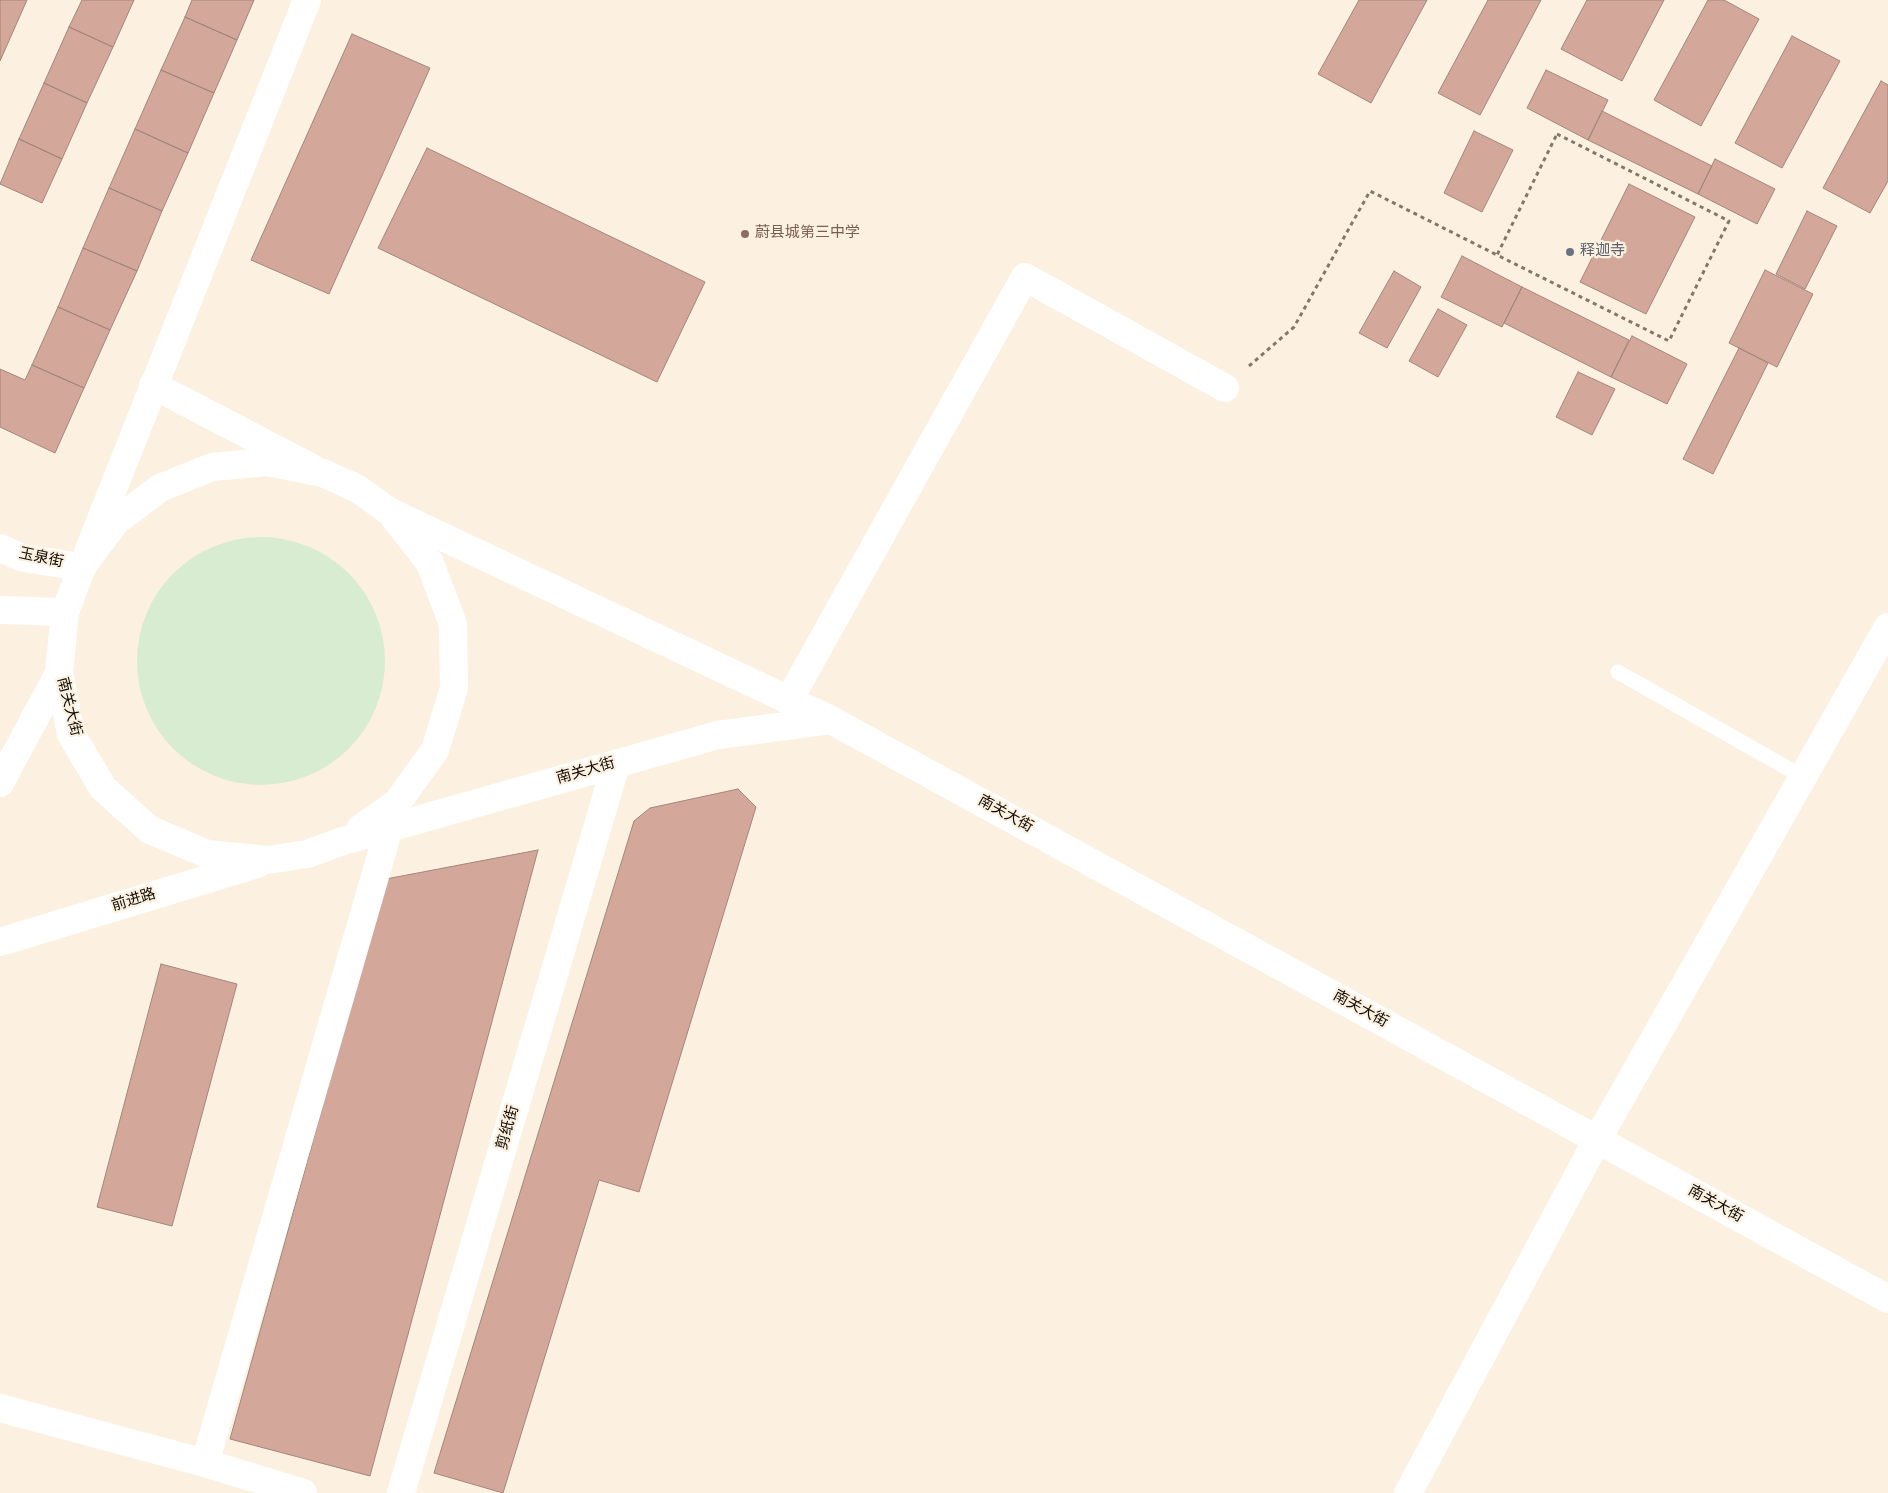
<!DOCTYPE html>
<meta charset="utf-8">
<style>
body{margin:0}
canvas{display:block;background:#fcf1e0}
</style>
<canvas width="1888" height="1493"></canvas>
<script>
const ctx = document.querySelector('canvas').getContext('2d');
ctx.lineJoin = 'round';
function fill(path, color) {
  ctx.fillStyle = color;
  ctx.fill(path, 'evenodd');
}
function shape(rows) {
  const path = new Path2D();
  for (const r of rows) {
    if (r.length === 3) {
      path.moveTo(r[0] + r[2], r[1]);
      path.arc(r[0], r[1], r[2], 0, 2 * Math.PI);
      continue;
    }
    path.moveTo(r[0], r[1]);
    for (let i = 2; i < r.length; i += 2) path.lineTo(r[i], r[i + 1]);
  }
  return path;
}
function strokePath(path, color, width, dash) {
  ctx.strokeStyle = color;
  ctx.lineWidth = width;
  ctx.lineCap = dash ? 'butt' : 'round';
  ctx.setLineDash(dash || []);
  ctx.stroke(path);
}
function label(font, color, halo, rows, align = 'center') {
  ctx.font = font + ' Overpass,"Noto Sans SC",sans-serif';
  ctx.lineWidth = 4.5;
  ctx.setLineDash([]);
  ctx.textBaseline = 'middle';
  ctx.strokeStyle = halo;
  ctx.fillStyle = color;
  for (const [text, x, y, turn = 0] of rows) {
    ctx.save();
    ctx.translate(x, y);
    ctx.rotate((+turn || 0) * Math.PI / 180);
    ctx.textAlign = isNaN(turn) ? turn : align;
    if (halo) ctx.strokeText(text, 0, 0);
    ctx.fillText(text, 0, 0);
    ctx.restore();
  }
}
const green = shape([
 [261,661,124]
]);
const building = shape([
 [0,0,27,0,0,61,0,0],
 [82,0,134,0,113,47,69,27,82,0],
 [192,0,254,0,237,40,185,17,192,0],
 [1359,0,1427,0,1371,103,1318,74,1359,0],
 [1488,0,1541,0,1480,115,1438,93,1488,0],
 [1587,0,1664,0,1622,81,1561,49,1587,0],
 [1708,0,1724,0,1759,19,1701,126,1654,100,1708,0],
 [185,17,237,40,214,93,161,70,185,17],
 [69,27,113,47,87,103,44,83,69,27],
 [352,34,430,68,329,294,251,260,352,34],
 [1792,36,1840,61,1782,168,1735,143,1792,36],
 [161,70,214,93,188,153,135,129,161,70],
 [1546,70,1608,100,1588,140,1527,108,1546,70],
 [1881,81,1888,85,1888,181,1870,213,1823,188,1881,81],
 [44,83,87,103,62,159,19,139,44,83],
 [1602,111,1712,166,1698,194,1588,140,1602,111],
 [135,129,188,153,162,211,109,188,135,129],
 [1474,131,1513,150,1482,212,1444,193,1474,131],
 [19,139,62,159,42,203,0,184,19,139],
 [427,148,705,282,657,382,378,248,427,148],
 [1715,159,1775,189,1757,224,1698,194,1715,159],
 [1629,184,1695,217,1646,314,1580,282,1629,184],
 [109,188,162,211,137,271,83,248,109,188],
 [1807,211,1837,226,1805,289,1776,274,1807,211],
 [83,248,137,271,110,330,58,307,83,248],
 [1462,256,1522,287,1502,327,1441,297,1462,256],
 [1765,270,1813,294,1777,367,1729,343,1765,270],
 [1394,271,1421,287,1387,348,1359,333,1394,271],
 [1522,287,1629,340,1611,377,1504,323,1522,287],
 [58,307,110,330,84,388,32,365,58,307],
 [1438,309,1467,325,1438,377,1409,361,1438,309],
 [1632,336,1687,364,1667,404,1611,377,1632,336],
 [1739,348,1768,363,1713,474,1683,459,1739,348],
 [32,365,84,388,55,453,0,427,0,369,25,380,32,365],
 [1578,372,1615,389,1592,435,1556,417,1578,372],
 [738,789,756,807,639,1192,599,1180,503,1493,434,1473,634,821,650,808,738,789],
 [538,850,370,1476,230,1439,386,879,538,850],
 [161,964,237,984,172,1226,97,1207,161,964]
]);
const path = shape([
 [1557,134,1729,221,1669,341,1497,255,1557,134],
 [1249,366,1294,327,1370,191,1497,255]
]);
const service = shape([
 [1618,672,1803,777]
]);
const minor = shape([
 [789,700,1025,277,1225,388],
 [0,1408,205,1463,303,1493],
 [205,1463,389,828],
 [401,1493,616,764],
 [1408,1493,1597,1140,1888,627]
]);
const tertiary = shape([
 [153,385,312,468],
 [88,552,307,0]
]);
const secondary = shape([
 [0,548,23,558,82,567],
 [0,610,65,612],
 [831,720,718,735,343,841,307,854,268,860,207,854,150,830,103,788,71,734,59,673,65,612,82,567,115,522,160,488,212,467,267,462,323,473,358,489,390,512,831,720,1888,1299],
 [0,783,59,673],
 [361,828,397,803,435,750,454,688,453,624,430,563,394,517],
 [0,942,257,864]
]);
const markers = [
 [745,234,5,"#8d6e63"],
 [1570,252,5,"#6b7280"]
];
const educationNames = [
 ["蔚县城第三中学",755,234]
];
const worshipNames = [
 ["释迦寺",1580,252]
];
const streetNames = [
 ["玉泉街",41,559,12],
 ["南关大街",68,707,76],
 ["南关大街",586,772,-16],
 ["南关大街",1005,815,29],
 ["前进路",134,901,-17],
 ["南关大街",1360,1010,29],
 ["剪纸街",509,1128,-74],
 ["南关大街",1715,1205,29]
];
fill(green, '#d8ecd2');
fill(building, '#d3a89b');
strokePath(building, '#a4857b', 1);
strokePath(path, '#80786c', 3, [4, 4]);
strokePath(service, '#fff', 15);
strokePath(minor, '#fff', 28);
strokePath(tertiary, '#fff', 28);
strokePath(secondary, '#fff', 28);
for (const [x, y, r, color] of markers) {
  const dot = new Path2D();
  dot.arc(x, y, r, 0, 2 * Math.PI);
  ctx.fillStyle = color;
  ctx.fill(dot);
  strokePath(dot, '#fcf1e0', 2);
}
label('15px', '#785e54', '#fcf1e0', educationNames, 'left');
label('15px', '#5b616d', '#fcf1e0', worshipNames, 'left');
label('15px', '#110b04', '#fcf1e0', streetNames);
</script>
